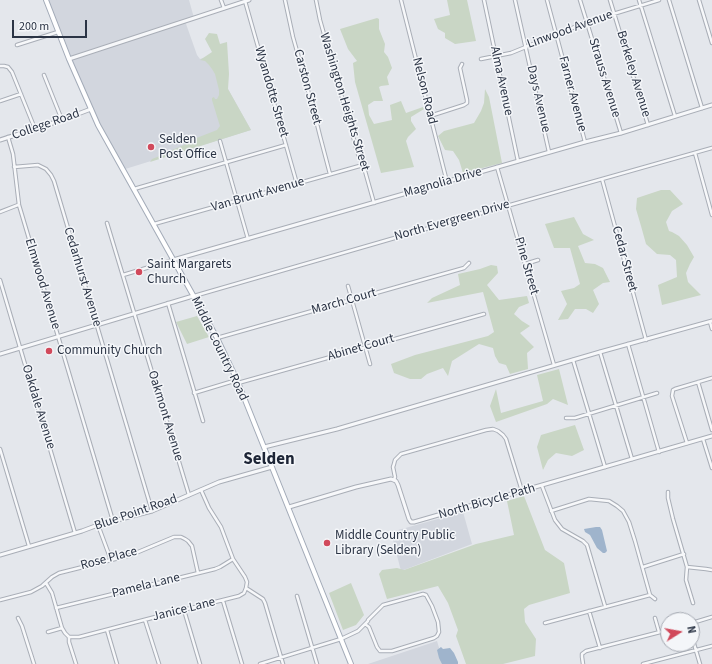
<!DOCTYPE html>
<style>
body{margin:0}
#map{position:relative;width:712px;height:664px;overflow:hidden;background:#e4e7ec;font-family:"Source Sans 3",sans-serif}
canvas{display:block}
.north{position:absolute;left:660px;top:612px;width:40px;height:40px;box-sizing:border-box;background:#f4f6f9;border:1px solid #a4a8b1;border-radius:50%;rotate:79deg;font-size:11px;font-weight:700;line-height:16px;text-align:center;color:#2b3445}
.north::after{content:'';display:block;margin:auto;width:14px;height:18px;background:#d1495b;clip-path:polygon(50% 0,100% 100%,50% 72%,0 100%)}
.scale{position:absolute;left:12px;top:20px;width:75px;height:18px;box-sizing:border-box;border:2px solid #2b3445;border-top:0;padding-left:5px;font-size:12px;line-height:14px;white-space:nowrap;color:#2b3445;-webkit-text-stroke:3px #f4f6f9;paint-order:stroke}
</style>
<div id="map">
<canvas width="712" height="664"></canvas>
<div class="north">N</div>
<div class="scale">200 m</div>
</div>
<script>
const ctx = document.querySelector('canvas').getContext('2d');
ctx.lineJoin = 'round';
function fill(path, color) {
  ctx.fillStyle = color;
  ctx.fill(path, 'evenodd');
}
function shape(rows) {
  const path = new Path2D();
  for (const r of rows) {
    path.moveTo(r[0], r[1]);
    for (let i = 2; i < r.length; i += 2) path.lineTo(r[i], r[i + 1]);
  }
  return path;
}
function strokePath(path, color, width, dash) {
  ctx.strokeStyle = color;
  ctx.lineWidth = width;
  ctx.lineCap = dash ? 'butt' : 'round';
  ctx.setLineDash(dash || []);
  ctx.stroke(path);
}
function label(font, color, halo, rows, align = 'center') {
  ctx.font = font + ' "Source Sans 3",sans-serif';
  ctx.lineWidth = 3;
  ctx.setLineDash([]);
  ctx.textBaseline = 'middle';
  ctx.strokeStyle = halo;
  ctx.fillStyle = color;
  for (const [text, x, y, turn = 0] of rows) {
    ctx.save();
    ctx.translate(x, y);
    ctx.rotate((+turn || 0) * Math.PI / 180);
    ctx.textAlign = isNaN(turn) ? turn : align;
    if (halo) ctx.strokeText(text, 0, 0);
    ctx.fillText(text, 0, 0);
    ctx.restore();
  }
}
const built = shape([
 [46,0,189,0,194,18,185,21,197,55,200,59,216,54,228,89,251,130,122,170,98,125],
 [463,512,472,544,401,571,391,532],
 [437,641,444,664,368,664]
]);
const green = shape([
 [447,0,467,0,476,41,455,44,445,38,445,33,438,29,434,19,450,15],
 [377,18,379,19,379,29,385,44,384,52,388,57,392,68,387,77,389,85,381,86,379,87,383,101,374,101,368,105,369,115,374,124,392,120,390,105,401,101,406,113,423,107,424,109,411,117,411,121,416,129,408,137,406,141,414,167,381,173,355,82,353,63,357,61,348,49,340,29],
 [209,33,217,34,220,44,227,42,229,74,228,89,251,130,150,162,152,159,170,152,172,150,189,143,194,139,217,130,220,126,219,123,212,100,212,98,214,97,215,99,217,99,219,95,219,90,215,74,212,69,209,65,205,61,200,60,212,52,205,39],
 [485,89,489,97,502,163,463,173,459,160,453,151,445,150,438,136,444,131,474,123,481,111,484,103],
 [661,190,670,190,683,204,672,211,666,222,669,231,672,232,679,236,687,245,694,257,690,264,686,273,688,282,701,295,662,305,658,285,677,277,676,260,670,255,657,254,646,244,641,226,636,209,637,198],
 [574,217,583,234,594,240,578,246,585,263,595,264,603,268,610,282,603,283,593,290,599,304,593,313,586,309,575,309,568,319,558,320,567,304,561,291,574,288,580,284,570,248,554,248,545,224],
 [491,265,497,266,498,273,487,285,499,300,527,296,529,303,519,307,514,314,522,321,530,326,520,333,534,347,527,353,528,369,510,374,506,365,499,363,495,356,493,348,479,344,452,361,448,376,443,368,427,374,421,379,410,379,394,373,391,364,415,355,488,336,494,332,483,292,427,303,432,298,460,285,458,274,480,269],
 [197,316,209,337,187,344,176,322],
 [559,369,568,405,553,399,547,404,496,422,490,406,496,389,501,413,543,401,537,375],
 [575,425,584,450,572,456,556,453,548,460,543,470,537,447,541,435],
 [524,496,545,550,564,563,570,593,529,605,524,609,525,622,536,639,535,656,503,664,466,664,456,636,458,630,448,603,438,586,387,599,379,574,382,570,397,568,404,570,476,544,514,535,507,501],
 [351,583,364,615,356,625,343,630,329,593]
]);
const water = shape([
 [596,527,600,527,602,530,607,551,605,553,603,553,597,548,590,535,585,532,584,529],
 [441,647,443,649,450,648,454,653,458,662,458,664,442,664,439,658,437,650]
]);
const minor = shape([
 [221,0,224,8],
 [285,0,293,37,314,112,320,136,330,174],
 [316,0,320,20,358,154,365,171,374,203],
 [401,0,447,182],
 [484,0,518,161],
 [515,0,549,152],
 [547,0,585,142],
 [580,0,621,133],
 [610,0,648,125],
 [639,0,675,116],
 [669,0,702,108],
 [699,0,712,43],
 [245,1,297,184],
 [17,45,58,32],
 [481,59,511,53,587,22,659,0],
 [0,66,4,66,8,67,12,72,35,129],
 [44,75,62,120],
 [0,101,21,94],
 [430,116,464,105,467,103,467,100,460,68,462,64],
 [8,137,13,154,19,205,113,521],
 [220,141,248,239],
 [695,153,712,215],
 [14,167,38,165,46,169,51,175,54,181,152,511],
 [497,167,554,365],
 [602,179,646,340],
 [134,189,286,145],
 [0,212,18,205],
 [107,223,189,495],
 [154,224,363,165],
 [525,264,538,260],
 [123,275,173,260],
 [0,280,75,533],
 [348,286,370,364],
 [194,296,443,224,712,148],
 [168,303,203,421],
 [710,322,712,329],
 [217,338,464,268,469,263],
 [628,344,659,452],
 [600,352,632,459],
 [573,360,605,467],
 [698,382,712,430],
 [238,383,484,314],
 [194,393,237,380],
 [566,418,575,418,657,393],
 [703,439,712,468],
 [687,443,672,396,673,390,675,389,712,378],
 [0,449,29,546],
 [394,480,395,477,393,467,394,464,395,460,401,454,486,430,493,429,498,431,503,435,506,439,522,491],
 [542,486,550,507,555,520,562,529,583,541,587,545,605,606],
 [668,492,668,498,673,519,685,560,687,567,686,580,693,603],
 [551,511,589,499,609,501,617,506,623,511,629,522,635,541,650,595],
 [98,525,111,560],
 [643,567,684,554],
 [687,567,706,569,712,570],
 [46,583,52,593,62,628,65,633,69,637,79,637,163,615,239,596,244,593,246,588,247,582,245,577,233,559,221,527,209,508,201,490],
 [246,588,263,599,265,603,283,664],
 [297,596,317,664],
 [0,600,31,592,42,586,52,577,59,573,131,555,174,537,181,537,185,539,188,541,192,546,198,573],
 [223,601,242,664],
 [56,608,215,569,220,567,233,559],
 [184,610,200,664],
 [589,611,600,648],
 [18,618,22,626,34,664],
 [655,618,659,632],
 [145,620,159,664],
 [545,623,650,595,655,599],
 [692,623,712,617],
 [107,630,117,664],
 [48,632,62,628],
 [69,637,69,642,76,664],
 [692,637,700,664],
 [260,664,341,639,358,631,368,621,368,620,383,605,423,594,426,595,432,606,438,622,439,632,437,636,434,638,392,651,380,651,377,647,369,627,365,624],
 [583,664,582,657,582,654,586,651,668,630],
 [643,664,712,646]
]);
const tertiary = shape([
 [69,59,249,0],
 [0,140,62,120,91,109],
 [173,260,585,142,621,133,712,105],
 [0,354,193,296],
 [264,447,337,429,600,352,712,321],
 [289,507,356,487,391,479,396,481,398,485,409,519,411,522,414,522,712,436],
 [0,555,82,531,98,525,152,511,219,482,272,467]
]);
const primary = shape([
 [46,0,69,59,98,125,217,338,237,380,351,664]
]);
const markers = [
 [151,147,4,"#d1495b"],
 [139,272,4,"#d1495b"],
 [49,351,4,"#d1495b"],
 [327,543,4,"#d1495b"]
];
const streetNames = [
 ["Linwood Avenue",570,30,-20],
 ["Berkeley Avenue",633,74,73],
 ["Strauss Avenue",604,78,73],
 ["Alma Avenue",501,81,78],
 ["Carston Street",307,87,75],
 ["Nelson Road",424,91,76],
 ["Wyandotte Street",271,92,74],
 ["Farner Avenue",572,94,75],
 ["Days Avenue",538,99,77],
 ["Washington Heights Street",344,102,73],
 ["College Road",46,125,-19],
 ["Magnolia Drive",443,183,-16],
 ["Van Brunt Avenue",258,195,-16],
 ["North Evergreen Drive",452,221,-16],
 ["Cedar Street",624,259,75],
 ["Pine Street",526,266,74],
 ["Cedarhurst Avenue",82,277,73],
 ["Elmwood Avenue",42,284,73],
 ["March Court",344,302,-16],
 ["Abinet Court",361,348,-16],
 ["Middle Country Road",219,349,64],
 ["Oakdale Avenue",38,407,73],
 ["Oakmont Avenue",165,416,73],
 ["North Bicycle Path",487,502,-16],
 ["Blue Point Road",136,513,-19],
 ["Rose Place",109,559,-15],
 ["Pamela Lane",146,586,-14],
 ["Janice Lane",184,610,-14]
];
const poiNames = [
 ["Selden",159,140],
 ["Post Office",159,155],
 ["Saint Margarets",147,265],
 ["Church",147,280],
 ["Community Church",57,351],
 ["Middle Country Public",335,536],
 ["Library (Selden)",335,551]
];
const districtNames = [
 ["Selden",269,460]
];
fill(built, '#d2d6de');
fill(green, '#c9d6c5');
fill(water, '#9fb4cc');
strokePath(minor, '#a9aeb7', 4.5);
strokePath(tertiary, '#a9aeb7', 5);
strokePath(primary, '#a3abb8', 6);
strokePath(minor, '#f7f8fa', 2.5);
strokePath(tertiary, '#f7f8fa', 3);
strokePath(primary, '#fff', 4);
for (const [x, y, r, color] of markers) {
  const dot = new Path2D();
  dot.arc(x, y, r, 0, 2 * Math.PI);
  ctx.fillStyle = color;
  ctx.fill(dot);
  strokePath(dot, '#f4f6f9', 1.5);
}
label('13px', '#2b3445', '#f4f6f9', streetNames);
label('13px', '#2b3445', '#f4f6f9', poiNames, 'left');
label('bold 17px', '#1d2536', '#f4f6f9', districtNames);
</script>
